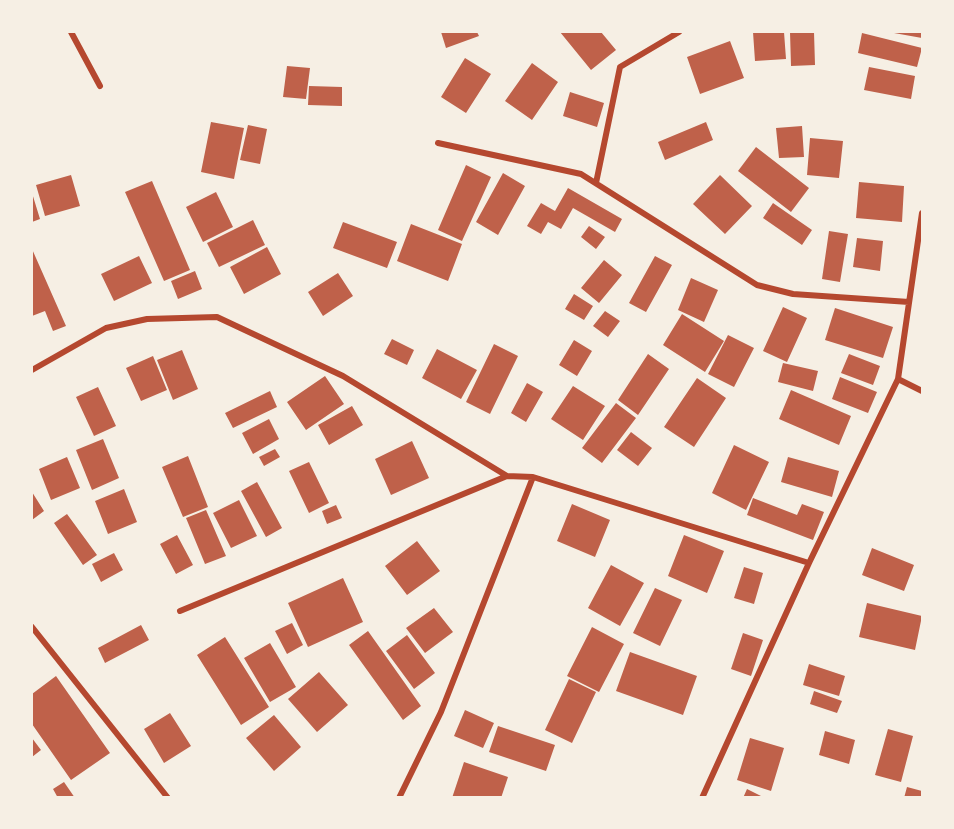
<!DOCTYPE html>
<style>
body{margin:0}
#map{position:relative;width:954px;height:829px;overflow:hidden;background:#f6efe4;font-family:"IBM Plex Sans",sans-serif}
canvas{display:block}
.frame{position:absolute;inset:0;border:33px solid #f6efe4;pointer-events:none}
</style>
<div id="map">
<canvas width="954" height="829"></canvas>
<div class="frame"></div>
</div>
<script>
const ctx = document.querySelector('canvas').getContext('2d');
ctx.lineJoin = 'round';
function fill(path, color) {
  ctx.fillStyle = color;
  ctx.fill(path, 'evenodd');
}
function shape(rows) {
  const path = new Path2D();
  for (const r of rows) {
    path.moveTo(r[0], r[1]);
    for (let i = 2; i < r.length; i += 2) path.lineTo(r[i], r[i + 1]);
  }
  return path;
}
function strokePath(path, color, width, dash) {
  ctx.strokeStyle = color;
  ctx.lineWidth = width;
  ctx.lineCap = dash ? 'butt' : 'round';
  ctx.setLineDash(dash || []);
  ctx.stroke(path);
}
const building = shape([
 [441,32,477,32,479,36,446,48],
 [560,32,601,32,616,50,591,70],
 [753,32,784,32,786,59,755,61],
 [790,32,814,32,815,65,791,66],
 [894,32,922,32,922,38,894,33],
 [862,33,922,48,917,67,858,53],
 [730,41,744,78,700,94,687,57],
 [465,58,491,74,466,113,441,97],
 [532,63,558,82,532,120,505,101],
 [287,66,310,68,306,99,283,97],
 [869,67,915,76,911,99,864,90],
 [309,86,342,87,342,106,308,105],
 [570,92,604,103,597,127,563,116],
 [211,122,244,128,234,179,201,172],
 [706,122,713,140,665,160,658,142],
 [248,125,267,129,260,164,240,160],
 [802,126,804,157,779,158,776,128],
 [810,138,843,141,839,178,807,175],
 [756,147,809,188,791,212,738,171],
 [466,165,491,177,462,241,438,230],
 [503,173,525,186,498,235,476,222],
 [71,175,80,206,45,216,36,185],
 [720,175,752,206,725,234,693,204],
 [152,181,190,270,164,281,125,192],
 [859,182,904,186,902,222,856,218],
 [568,188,622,219,615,232,573,208,561,229,548,222,541,234,527,226,541,203,555,211],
 [216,192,233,227,203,242,186,207],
 [32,193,40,219,32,222],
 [773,203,812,230,802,245,763,218],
 [253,220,265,245,219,267,207,243],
 [343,222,397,242,387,268,333,248],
 [411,224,462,244,448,281,397,261],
 [589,226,605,237,596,249,581,237],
 [829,231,848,234,840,282,822,279],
 [857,238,883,241,880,271,853,267],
 [267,247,281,274,244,294,230,267],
 [32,249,66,326,53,331,45,311,32,316],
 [139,256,152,283,114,301,101,274],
 [655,256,672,265,646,312,629,303],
 [604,260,622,275,599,303,581,288],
 [195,271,202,289,178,299,171,281],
 [338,273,353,296,323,316,308,292],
 [691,278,718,290,704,322,678,310],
 [574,294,593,306,584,320,565,309],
 [783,307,807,318,787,362,763,351],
 [835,308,893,327,883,358,825,340],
 [605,311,620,321,608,337,593,326],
 [682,314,724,341,705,372,663,345],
 [728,335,754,348,734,387,708,374],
 [392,339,414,350,407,365,384,354],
 [574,340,592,351,577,376,559,365],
 [494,344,518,356,490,414,466,402],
 [437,349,477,370,461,399,422,378],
 [182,350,198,389,173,400,157,360],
 [648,354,669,369,638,415,618,400],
 [849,354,880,366,873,385,841,373],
 [153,356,167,390,141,401,126,368],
 [783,363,818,371,813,391,778,382],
 [325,376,344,404,306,430,287,402],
 [840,377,877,392,868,413,832,399],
 [697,378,726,398,694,447,664,427],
 [527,383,543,392,526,422,511,413],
 [573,386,605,406,583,440,551,419],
 [98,387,116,426,94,436,76,397],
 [791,390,851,416,839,445,779,419],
 [270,391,277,407,233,428,225,413],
 [616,403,636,418,602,463,582,448],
 [352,406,363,425,329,445,318,425],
 [269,419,279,439,253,454,242,433],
 [631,432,652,448,638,466,617,450],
 [103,439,119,478,92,490,76,450],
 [412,441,429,478,391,495,375,459],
 [734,445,769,462,746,510,712,493],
 [275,449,280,457,264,466,259,457],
 [188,456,208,507,183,517,162,467],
 [67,457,80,488,51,500,39,469],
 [788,457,839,471,832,497,781,482],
 [309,462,329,503,309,513,289,471],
 [257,482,282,528,266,537,241,491],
 [124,489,137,522,108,534,95,501],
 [32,492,44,511,32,520],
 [753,498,797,515,802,504,824,512,813,540,747,515],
 [239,500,257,536,231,548,213,513],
 [572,504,610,520,595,557,557,541],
 [336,505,342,518,327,524,322,511],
 [206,510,226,556,205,564,186,518],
 [67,514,97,555,83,565,54,523],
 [177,535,193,565,176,574,160,544],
 [684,535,724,551,707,593,668,576],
 [417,541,440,571,407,595,385,566],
 [872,548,914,565,904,591,862,575],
 [114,553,123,570,101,582,92,564],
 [611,565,644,583,620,626,588,608],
 [744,567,763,573,754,604,734,598],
 [343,578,363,622,308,647,288,603],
 [655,588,682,600,660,646,633,633],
 [867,603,922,616,915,650,859,637],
 [434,608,453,632,425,653,406,628],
 [292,623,303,645,287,654,275,631],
 [141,625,149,640,105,663,98,648],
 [592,627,624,644,599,692,567,676],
 [368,631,421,706,403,720,349,645],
 [743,633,763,640,751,676,731,669],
 [407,635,435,673,414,689,386,651],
 [225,637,269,707,241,725,197,655],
 [270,643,296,687,270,702,244,658],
 [630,652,697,676,683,715,616,691],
 [809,664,845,676,839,696,803,685],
 [319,672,348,705,317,732,288,699],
 [56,676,110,753,71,780,32,724,32,694],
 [569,679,596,692,572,743,545,730],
 [814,691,842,701,837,713,810,704],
 [465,710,494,723,483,748,454,736],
 [170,713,191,746,164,763,144,729],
 [274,715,301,747,274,771,246,738],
 [498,726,555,745,546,771,489,752],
 [888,729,913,736,901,782,875,775],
 [825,731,855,740,849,764,819,755],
 [32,738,41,750,32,757],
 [750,738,784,748,771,791,737,780],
 [464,762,508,777,501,798,452,798],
 [64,782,75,798,58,798,53,789],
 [907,787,922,791,922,798,904,798],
 [747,789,765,798,743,798]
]);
const minor = shape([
 [71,32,100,86],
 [438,143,581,174,757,285,793,294,909,302],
 [596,183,620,67,679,32],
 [32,370,106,328,147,319,217,317,343,376,507,476,533,477,809,563],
 [898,379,922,391],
 [180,611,507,476],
 [32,627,168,798],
 [399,798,441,712,533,477],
 [702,798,809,563,898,379,922,213]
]);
fill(building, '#bf614a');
strokePath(minor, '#b5482f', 6);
</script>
